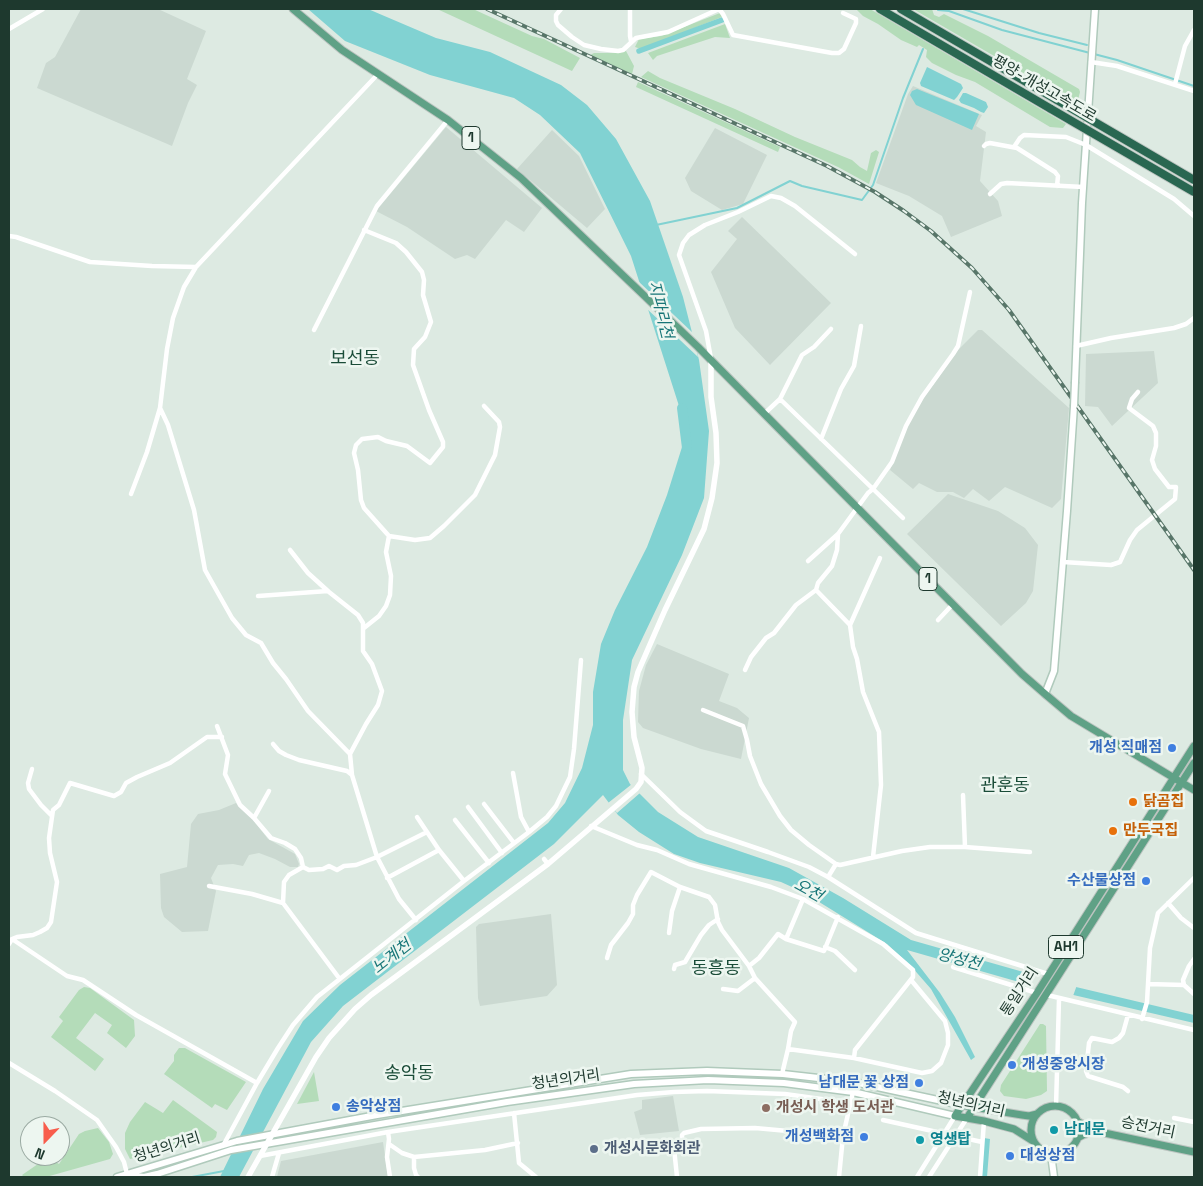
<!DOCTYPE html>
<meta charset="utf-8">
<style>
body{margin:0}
#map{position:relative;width:1203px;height:1186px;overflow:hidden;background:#ddeae2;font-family:"Space Grotesk",sans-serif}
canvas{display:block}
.frame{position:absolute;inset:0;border:10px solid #1e392e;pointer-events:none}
.north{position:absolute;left:20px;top:1116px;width:50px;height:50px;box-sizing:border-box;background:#edf6f0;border:1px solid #9aaaa2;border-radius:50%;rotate:202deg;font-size:14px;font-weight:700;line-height:20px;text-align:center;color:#1e392e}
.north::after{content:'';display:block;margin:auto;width:18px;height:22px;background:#f85d4c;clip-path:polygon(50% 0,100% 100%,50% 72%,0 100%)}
</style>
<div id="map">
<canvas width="1203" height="1186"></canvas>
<div class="frame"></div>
<div class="north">N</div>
</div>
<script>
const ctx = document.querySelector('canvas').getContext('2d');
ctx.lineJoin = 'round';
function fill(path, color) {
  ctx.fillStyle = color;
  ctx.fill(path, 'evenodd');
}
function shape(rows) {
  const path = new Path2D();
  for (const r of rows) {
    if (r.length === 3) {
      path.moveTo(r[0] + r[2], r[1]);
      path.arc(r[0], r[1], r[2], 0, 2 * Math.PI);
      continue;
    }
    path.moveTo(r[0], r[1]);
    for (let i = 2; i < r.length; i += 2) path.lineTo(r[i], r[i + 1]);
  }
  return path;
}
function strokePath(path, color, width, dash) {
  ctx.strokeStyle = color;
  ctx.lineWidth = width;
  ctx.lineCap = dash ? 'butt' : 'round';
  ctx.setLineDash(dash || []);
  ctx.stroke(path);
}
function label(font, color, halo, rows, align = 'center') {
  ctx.font = font + ' "Space Grotesk","Noto Sans KR",sans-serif';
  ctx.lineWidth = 5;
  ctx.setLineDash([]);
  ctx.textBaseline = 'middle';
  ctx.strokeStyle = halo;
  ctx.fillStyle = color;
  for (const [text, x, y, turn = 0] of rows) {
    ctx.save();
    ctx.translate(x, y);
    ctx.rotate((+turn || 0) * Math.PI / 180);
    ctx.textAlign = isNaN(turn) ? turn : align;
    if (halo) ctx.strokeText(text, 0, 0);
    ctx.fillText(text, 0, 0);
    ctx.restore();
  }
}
const built = shape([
 [81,9,158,9,206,31,187,79,197,85,188,103,172,146,37,88,46,63,55,57],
 [913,86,982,115,976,126,986,132,980,181,998,201,1002,216,951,237,942,216,909,196,876,183,908,94],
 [446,127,542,208,524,232,506,220,475,259,467,255,455,259,407,227,376,211],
 [715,128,767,155,743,204,722,210,691,191,685,178],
 [552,130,579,156,605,209,587,228,517,169],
 [742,217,831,303,770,365,735,328,711,272,737,239,728,231],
 [978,330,982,330,1069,408,1061,499,1052,508,1005,487,989,501,973,489,964,498,953,492,937,492,919,483,913,489,890,470,909,423,925,396,958,350],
 [1154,351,1158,383,1112,426,1098,407,1085,406,1086,354],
 [948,494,998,511,1025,528,1038,545,1033,591,1026,603,1001,626,907,534],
 [657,644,729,674,719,701,737,708,749,718,741,759,701,749,643,728,638,722,639,691,646,665],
 [236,803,250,816,268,839,295,854,299,864,298,867,290,867,275,859,259,853,249,855,243,866,233,864,218,865,211,878,216,891,208,931,182,932,164,917,161,908,160,874,187,867,191,824,198,814,219,810],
 [551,914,557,985,547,996,480,1006,478,998,476,927,479,924],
 [673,1096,679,1131,640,1135,634,1112,642,1109,642,1100],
 [383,1142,388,1177,277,1177,281,1161]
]);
const green = shape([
 [437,9,473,9,532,36,544,39,580,58,572,71],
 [856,9,870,9,1066,124,1063,128,1050,127,975,82,956,75,932,63,926,57,927,50,919,45,917,47,901,40,878,24,863,16],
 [913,9,932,9,934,15,939,17,944,14,988,36,1079,89,1080,92,1077,104],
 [720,13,722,17,644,48,641,49,635,47,639,39,661,36],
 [725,24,730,38,715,37,657,56,653,60,648,53],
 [626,51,634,66,632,74,590,55,594,53,617,53],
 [648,71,660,78,735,109,795,137,852,160,860,167,867,171,871,153,876,150,879,152,869,184,838,167,641,77],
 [638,82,780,147,778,152,636,87],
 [84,987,90,988,134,1020,135,1036,126,1048,107,1033,112,1025,95,1013,76,1038,104,1059,95,1071,51,1037,63,1021,59,1017,79,990],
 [1040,1024,1043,1024,1046,1026,1047,1091,1041,1095,1026,1099,1004,1096,1000,1091,1001,1085],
 [179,1048,185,1048,246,1082,227,1110,215,1104,212,1108,164,1074,174,1061,174,1055],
 [314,1072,319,1101,297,1104],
 [173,1100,217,1132,216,1137,213,1140,130,1159,125,1149,125,1133,130,1122,145,1102,163,1113],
 [98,1128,109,1142,113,1154,110,1159,46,1177,24,1177,22,1175,48,1157,59,1164,79,1134,85,1131]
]);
const water = shape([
 [308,9,368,9,436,38,490,52,561,85,587,105,616,139,650,201,683,297,699,360,709,431,704,498,682,555,632,660,623,720,623,770,630,784,658,812,698,837,789,868,843,898,911,940,1076,987,1194,1015,1194,1023,1026,984,907,950,940,993,955,1017,975,1057,971,1060,931,989,911,966,887,944,803,892,781,882,700,863,674,854,639,832,618,815,603,795,554,844,343,1006,311,1042,239,1177,220,1177,263,1089,303,1021,340,985,548,823,565,803,582,768,593,725,593,692,601,644,615,610,647,547,667,495,687,431,631,256,580,153,540,115,514,98,430,75,345,41],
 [927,67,961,84,963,88,957,97,954,100,921,86,920,83],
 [917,89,979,114,972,130,916,105,910,95,912,91],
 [963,93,966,93,986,102,988,107,984,113,981,112,974,108,961,103,959,100],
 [984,1138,990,1139,987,1177,982,1177]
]);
const pier = shape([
 [637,280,693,333,698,357,645,307],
 [632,784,640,793,617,813,608,803],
 [1032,974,1077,985,1073,996,1026,985]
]);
const stream = shape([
 [963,9,1039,33,1087,45],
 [938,10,949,11,1002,30,1090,53],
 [1094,54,1117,60,1194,86],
 [656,225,737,208,790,181,802,186,862,200,873,185,903,98,923,49],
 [192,1177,224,1171]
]);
const canal = shape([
 [639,51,722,20]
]);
const river = shape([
 [682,408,687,448]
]);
const minor = shape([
 [561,9,556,15,556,21,558,25,572,37,584,45,601,49,618,51,623,50,636,38,668,32,719,9,723,14,733,35,832,53,839,53,844,49,856,23,856,19,843,13],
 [630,9,630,36,631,41],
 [9,29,43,9],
 [1091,62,1117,66,1194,91],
 [378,74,196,267,184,287,173,318,167,349,160,408,168,425,194,510,205,570,232,618,246,635,261,643,273,663,286,679,308,711,350,754,352,775,377,857,399,899,416,920],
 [1175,84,1185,46,1194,30],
 [984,146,986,144,990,143,1017,148,1055,172,1058,176,1057,186],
 [1014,147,1020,138,1024,135,1066,137,1086,145,1174,199,1194,216],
 [990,194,1001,184,1007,183,1083,187],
 [364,230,396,243,406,252,422,272,424,280,423,295,431,322,425,337,414,349,413,365,429,410,443,442,443,447,430,463,407,446,386,441,378,437,362,439,356,445,354,453,358,470,361,500,364,508,389,536,415,540,430,538,444,526,475,495,495,455,500,427,499,422,484,406],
 [9,236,16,237,90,262,152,266,196,267],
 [314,330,377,206,448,120],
 [1076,346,1111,338,1174,328,1186,324,1194,318],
 [711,359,706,331,679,255,683,243,689,235,705,225,738,212,771,196,781,198,795,206,855,254],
 [780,399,903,518],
 [764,414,780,399,802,355,814,347,831,329],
 [821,439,841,389,854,366,861,326],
 [131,494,147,452,160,408],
 [290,550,308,573,329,592,358,615,363,623,363,651,372,664,382,691,378,705,366,724,350,754],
 [808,561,838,534,868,493,873,489,892,462,906,426,922,397,953,354,958,346,970,292],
 [1063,562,1111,565,1120,562,1130,540,1137,530,1175,499,1176,487,1169,487,1155,469,1152,460,1156,446,1156,433,1153,426,1129,408,1132,399,1138,392],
 [816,590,818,583,832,566,837,550,838,534],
 [258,596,328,591],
 [938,620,953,604],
 [364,628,379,616,386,606,390,595,391,576,386,552,389,536],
 [745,670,751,657,766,638,774,633,796,605,816,590,850,625],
 [703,710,743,726,747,740,750,756,761,784,780,816,791,830,809,845,836,864,840,865,902,851,930,847,965,847,1030,852],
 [217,726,228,755,225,774,240,805,254,818],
 [273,744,279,751,286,755,299,760,347,771,352,775],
 [32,769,28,783,29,789,41,805,52,816],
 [513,773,521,817,529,832],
 [641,774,680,812,706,831,768,852,809,867,828,877,916,933,1048,974],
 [269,791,254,818,271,838,285,843,295,849,301,858,303,867,309,870,323,869,329,866,337,870,344,866,356,865,377,857,427,832],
 [963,795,965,847],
 [484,804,514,843],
 [468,807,502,853],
 [417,817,439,850,464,881],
 [455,820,489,863],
 [591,826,637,845,657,850,689,864,771,887,803,899,883,944,913,970,913,977,855,1050,854,1058],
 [873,857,881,785,879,732,863,692,857,659,853,647,850,625,880,558],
 [544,859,548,864],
 [828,877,836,864],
 [387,878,439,850],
 [209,886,252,894,283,903,339,978],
 [283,903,284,882,289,875,303,867],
 [1168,903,1181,918,1194,928],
 [669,933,672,911,680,887],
 [12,939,67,976,83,980,136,1015,257,1083],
 [786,939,803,899],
 [9,944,12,939,17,937,33,935,40,932,47,928,51,922,57,882,50,853,49,838,53,810,59,805,70,783,114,796,121,792,126,783,137,777,170,763,207,737,222,737],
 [825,947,835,951,855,970],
 [607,958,611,945,628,923,633,914,633,905,637,895,651,872,680,887,709,897,715,905,718,922,722,930,749,966,755,978,795,1022,791,1031,788,1049],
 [1194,959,1189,966,1183,980,1184,985,1194,994],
 [749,966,759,958,778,934,786,939,824,951,838,917],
 [953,967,1037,993],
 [674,969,675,965,685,962,701,935,709,925,718,919],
 [1148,984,1184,985],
 [723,989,738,991,755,978],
 [1047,995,1194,1030],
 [1128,1015,1123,1033,1119,1038,1112,1042,1092,1038,1089,1043,1086,1071,1088,1076,1123,1087,1128,1091],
 [1142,1019,1147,1002,1150,948,1158,913,1194,878],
 [9,1063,55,1091,97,1120,116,1147,124,1162,127,1174],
 [782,1074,788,1049,854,1058,922,1073,932,1071,941,1063,948,1045,948,1033,945,1021,911,980],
 [1056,1107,1059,999],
 [514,1113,519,1163,536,1177],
 [1174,1118,1194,1122],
 [883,1120,982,1142],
 [224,1144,257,1083,278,1048,293,1025,317,997,464,881,529,832,547,817,556,806,570,777,574,749,581,660],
 [389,1144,402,1153,414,1157,485,1150,518,1143],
 [652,1146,672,1148,680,1147,682,1145,682,1135,684,1133,701,1129,755,1128,843,1136],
 [674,1148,677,1177],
 [260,1156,388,1132],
 [414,1157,414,1168,416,1175,418,1177],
 [272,1177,279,1153],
 [390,1177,387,1157,389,1139,388,1132,637,1095,674,1092,707,1091,785,1094,850,1103],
 [839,1177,843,1136,853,1092],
 [917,1177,955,1116],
 [929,1177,967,1118],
 [980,1177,984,1121]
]);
const tertiary = shape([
 [248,1177,316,1057,329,1038,355,1009,371,995,548,864,636,789,641,782,642,768,634,737,632,712,634,687,638,672,665,610,704,529,712,498,717,463,716,433,711,397,711,361]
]);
const secondary = shape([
 [1075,382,1082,203,1095,9],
 [1045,694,1054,671,1067,511,1074,406],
 [1051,1154,1054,1177],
 [129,1175,144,1177,157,1174,231,1150,507,1102,634,1084,708,1080,784,1083,853,1092,955,1116],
 [117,1177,237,1141,377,1115,631,1074,707,1071,783,1074,854,1082,961,1105]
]);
const primary = shape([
 [293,9,342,50,448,120,521,178,698,347,1022,674,1045,694,1071,716,1194,790],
 [961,1105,1022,1115,1029,1116,1037,1114],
 [1055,1130,24],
 [967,1118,1194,763],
 [1077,1121,1095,1131,1083,1135,1077,1138],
 [1095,1131,1194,1152],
 [1033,1141,1014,1129,984,1121,955,1116,1037,993,1194,746]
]);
const motorway = shape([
 [880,9,1051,109],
 [901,9,1057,100]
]);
const rail = shape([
 [487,9,827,166,875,192,904,211,931,231,972,268,1009,310,1194,570]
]);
const secondaryBridge = shape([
 [1074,406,1075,382]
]);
const motorwayBridge = shape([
 [1057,100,1194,180],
 [1051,109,1194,192]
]);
const markers = [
 [1172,748,5,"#3f7fe0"],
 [1133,802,5,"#e8710a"],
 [1113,831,5,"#e8710a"],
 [1146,881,5,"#3f7fe0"],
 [1012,1065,5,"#3f7fe0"],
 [919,1083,5,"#3f7fe0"],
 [336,1107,5,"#3f7fe0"],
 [766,1108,5,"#8d6e63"],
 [1054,1130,5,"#0f9aa8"],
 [864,1137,5,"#3f7fe0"],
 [920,1140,5,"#0f9aa8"],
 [594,1149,5,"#5c6f8a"],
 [1010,1156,5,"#3f7fe0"]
];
const shields = [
 [471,138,18],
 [928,579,18],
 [1066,947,35]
];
const shieldNames = [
 ["1",471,138],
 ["1",928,579],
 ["AH1",1066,947]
];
const streetNames = [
 ["평양-개성고속도로",1044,89,30],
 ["통일거리",1020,992,-57],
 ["청년의거리",566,1080,-8],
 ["청년의거리",971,1105,13],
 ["승전거리",1148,1128,12],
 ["청년의거리",167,1148,-17]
];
const shopNames = [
 ["개성 직매점",1162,748],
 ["수산물상점",1136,881],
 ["개성중앙시장",1022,1065,"left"],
 ["남대문 꽃 상점",909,1083],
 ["송악상점",346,1107,"left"],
 ["개성백화점",854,1137],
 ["대성상점",1020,1156,"left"]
];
const foodNames = [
 ["닭곰집",1143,802],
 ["만두국집",1123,831]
];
const educationNames = [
 ["개성시 학생 도서관",776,1108]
];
const cultureNames = [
 ["남대문",1064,1130],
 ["영생탑",930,1140]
];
const serviceNames = [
 ["개성시문화회관",604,1149]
];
const waterNames = [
 ["지파리천",660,310,76],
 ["오천",808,891,29],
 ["노계천",392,957,-38],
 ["양성천",959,960,15]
];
const quarterNames = [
 ["보선동",355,359],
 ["관훈동",1005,786],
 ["동흥동",716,969],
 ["송악동",409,1074]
];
fill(built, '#cbd9d1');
fill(green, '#b4dcb9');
fill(water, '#81d2d2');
fill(pier, '#ddeae2');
strokePath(stream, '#81d2d2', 2);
strokePath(canal, '#81d2d2', 5.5);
strokePath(river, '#81d2d2', 10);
strokePath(secondary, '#b0cabc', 9);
strokePath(primary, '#bcc4c0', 9);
strokePath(motorway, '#bcc4c0', 10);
strokePath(minor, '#fff', 4.5);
strokePath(tertiary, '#fff', 5.5);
strokePath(secondary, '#fff', 6);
strokePath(primary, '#5fa186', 7);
strokePath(motorway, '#296751', 8);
strokePath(rail, '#587669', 4);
strokePath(rail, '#edf6f0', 2, [5.5]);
strokePath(secondaryBridge, '#b0cabc', 9, []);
strokePath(motorwayBridge, '#bcc4c0', 10, []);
strokePath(secondaryBridge, '#fff', 6);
strokePath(motorwayBridge, '#296751', 8);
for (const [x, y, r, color] of markers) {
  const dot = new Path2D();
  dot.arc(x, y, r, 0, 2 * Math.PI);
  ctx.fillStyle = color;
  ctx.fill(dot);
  strokePath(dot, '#edf6f0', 2);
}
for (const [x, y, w] of shields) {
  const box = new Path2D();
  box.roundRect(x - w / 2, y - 11.5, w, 23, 4);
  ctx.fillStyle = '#edf6f0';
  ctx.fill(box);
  strokePath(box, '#1e392e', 1);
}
label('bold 14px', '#1e392e', null, shieldNames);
label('15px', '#1e392e', '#edf6f0', streetNames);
label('bold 15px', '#366cbe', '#edf6f0', shopNames, 'right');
label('bold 15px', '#c56008', '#edf6f0', foodNames, 'left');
label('bold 15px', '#785e54', '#edf6f0', educationNames, 'left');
label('bold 15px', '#0d838f', '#edf6f0', cultureNames, 'left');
label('bold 15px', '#4e5e75', '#edf6f0', serviceNames, 'left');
label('italic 16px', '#177577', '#edf6f0', waterNames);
label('18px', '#1a4c38', '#edf6f0', quarterNames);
</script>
